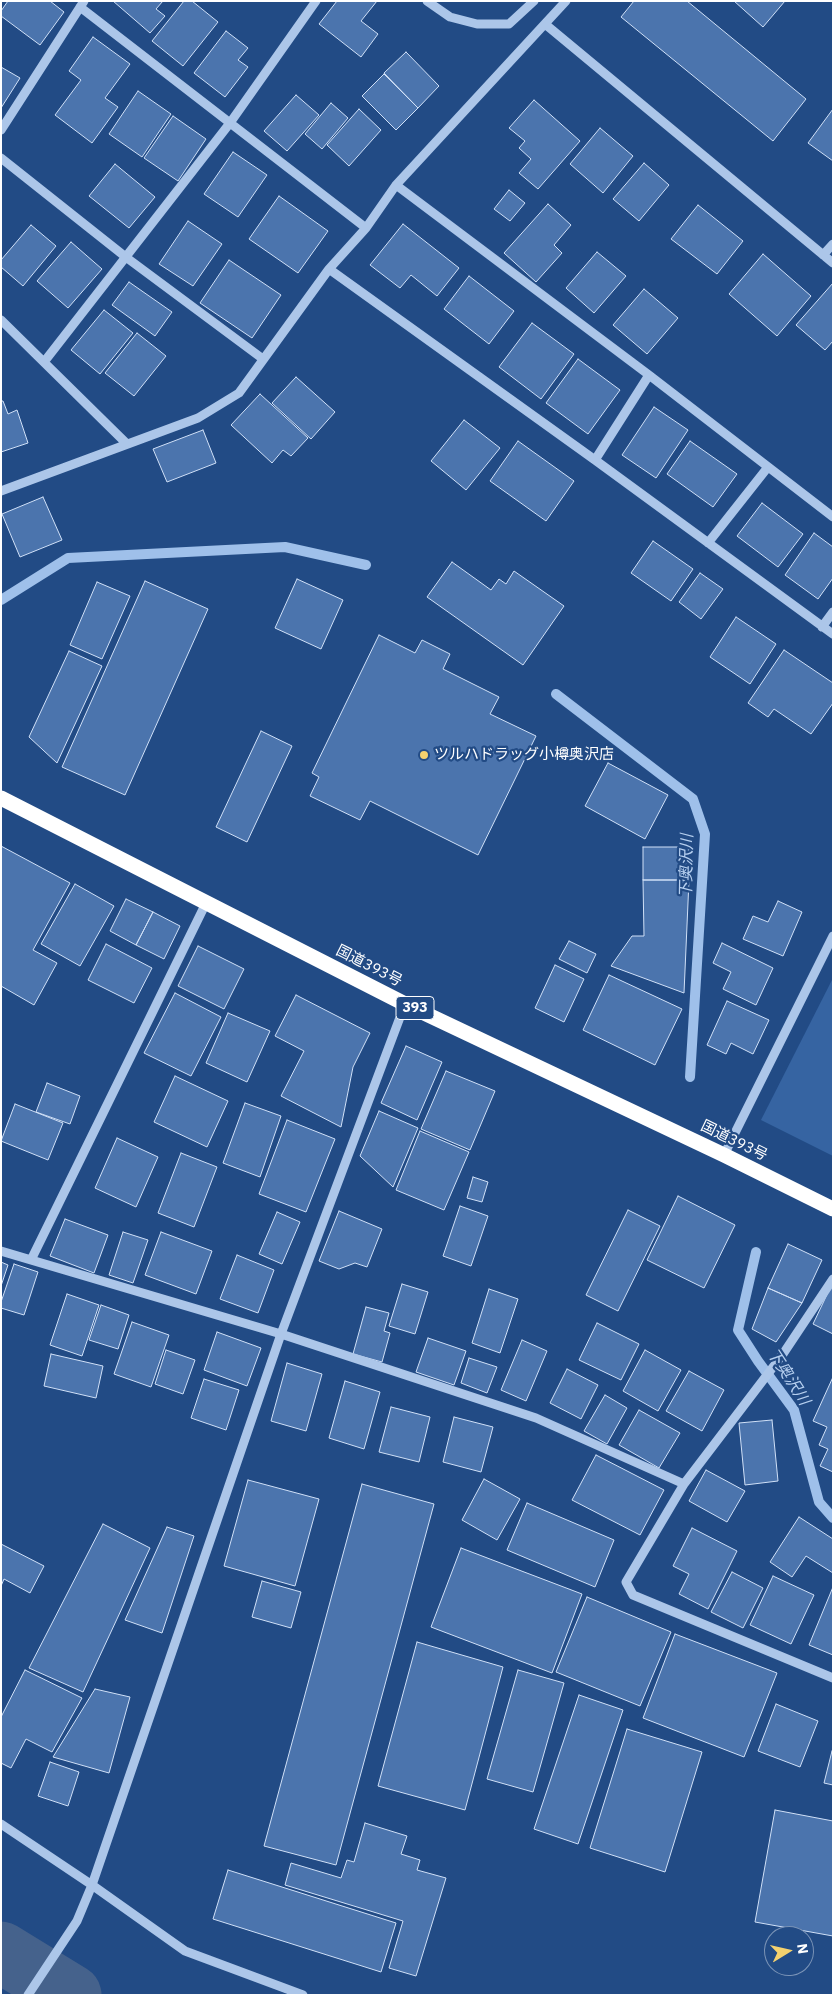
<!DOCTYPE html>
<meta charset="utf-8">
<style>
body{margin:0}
#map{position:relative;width:834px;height:1996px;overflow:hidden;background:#224b85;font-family:"IBM Plex Sans",sans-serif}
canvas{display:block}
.frame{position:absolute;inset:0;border:2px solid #fff;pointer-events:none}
.north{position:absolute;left:764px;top:1926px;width:50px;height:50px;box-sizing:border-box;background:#224b85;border:1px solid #7a93b6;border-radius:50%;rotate:81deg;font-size:14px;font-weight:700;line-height:20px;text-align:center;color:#fff}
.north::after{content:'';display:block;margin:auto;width:18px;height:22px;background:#f4d16e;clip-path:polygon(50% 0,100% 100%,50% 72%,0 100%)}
</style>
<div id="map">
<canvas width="834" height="1996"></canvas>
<div class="frame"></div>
<div class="north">N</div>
</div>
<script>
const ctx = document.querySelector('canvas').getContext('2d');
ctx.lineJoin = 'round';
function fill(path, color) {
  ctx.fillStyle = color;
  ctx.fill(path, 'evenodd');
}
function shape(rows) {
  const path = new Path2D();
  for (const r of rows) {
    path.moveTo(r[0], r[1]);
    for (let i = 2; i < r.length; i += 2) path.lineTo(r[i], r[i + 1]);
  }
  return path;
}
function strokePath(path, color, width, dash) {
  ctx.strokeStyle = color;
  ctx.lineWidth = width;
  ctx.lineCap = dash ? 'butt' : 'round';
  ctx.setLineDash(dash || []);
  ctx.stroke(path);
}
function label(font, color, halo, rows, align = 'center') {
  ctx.font = font + ' "IBM Plex Sans","Noto Sans JP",sans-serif';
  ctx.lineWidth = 4.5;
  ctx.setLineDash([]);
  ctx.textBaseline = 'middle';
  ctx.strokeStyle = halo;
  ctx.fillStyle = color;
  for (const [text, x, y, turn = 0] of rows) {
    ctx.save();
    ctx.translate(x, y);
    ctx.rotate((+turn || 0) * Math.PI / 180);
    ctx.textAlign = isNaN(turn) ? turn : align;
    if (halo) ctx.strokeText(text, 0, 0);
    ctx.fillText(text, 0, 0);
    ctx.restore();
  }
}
const green = shape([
 [833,978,833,1156,761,1120]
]);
const stream = shape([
 [1,600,68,558,285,547,366,565],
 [556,694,693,799,705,834,690,1077],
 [756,1252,738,1330,758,1361,794,1410,819,1502,833,1518]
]);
const river = shape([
 [1,1952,71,1995]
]);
const building = shape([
 [8,1,50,1,64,12,40,45,1,16,1,11,8,1],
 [113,1,163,1,156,9,165,16,150,33,113,1],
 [184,1,192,1,218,22,183,66,152,41,184,1],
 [337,1,377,1,361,21,378,34,361,57,319,24,337,1],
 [634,1,687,1,806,99,773,141,621,17,634,1],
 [734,1,785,1,763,27,734,1],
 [226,31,248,48,238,60,248,67,225,97,194,73,226,31],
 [93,37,130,64,105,98,118,107,92,143,55,115,81,80,69,71,93,37],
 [406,52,439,86,418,108,384,73,406,52],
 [1,67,20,78,1,108,1,67],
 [384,74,418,108,396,130,362,96,384,74],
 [138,91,171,114,142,157,109,134,138,91],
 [296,95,319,115,287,151,264,131,296,95],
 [534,100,580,141,538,189,519,173,531,159,519,148,525,141,509,128,534,100],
 [331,103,348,118,322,149,305,134,331,103],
 [359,109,381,130,349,166,327,145,359,109],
 [833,109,833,161,808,143,833,109],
 [173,116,206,139,178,181,144,158,173,116],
 [600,128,633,156,603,193,570,164,600,128],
 [233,152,267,175,238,217,204,194,233,152],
 [644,163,669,185,639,221,613,199,644,163],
 [115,164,155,197,129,228,89,196,115,164],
 [509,190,525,203,510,221,494,209,509,190],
 [279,196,328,231,298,273,249,239,279,196],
 [548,204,571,225,554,245,562,253,536,282,504,253,548,204],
 [698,205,743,241,717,274,671,239,698,205],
 [188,221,222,244,193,286,159,264,188,221],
 [403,224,459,268,437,296,411,275,400,288,370,265,403,224],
 [31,225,56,246,23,286,1,267,1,260,31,225],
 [71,242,102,269,68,308,37,281,71,242],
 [597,252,626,276,594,313,566,288,597,252],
 [763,254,811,296,777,336,729,294,763,254],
 [229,260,281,295,252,338,200,303,229,260],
 [469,276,514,311,489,344,444,309,469,276],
 [129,282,172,312,155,336,112,305,129,282],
 [833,283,833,341,825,350,796,325,833,283],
 [644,289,678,318,647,354,613,325,644,289],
 [104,310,133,333,100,374,71,350,104,310],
 [532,323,574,354,541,399,499,367,532,323],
 [137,333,166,356,134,396,105,373,137,333],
 [578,359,620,390,588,434,546,403,578,359],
 [296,377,335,412,311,439,272,403,296,377],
 [260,394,308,438,291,456,283,450,272,463,231,425,260,394],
 [1,401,3,401,8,414,17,410,28,443,1,452,1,401],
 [654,407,688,430,656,478,622,455,654,407],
 [464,420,500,448,466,490,431,461,464,420],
 [203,430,216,463,167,482,153,449,203,430],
 [518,441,574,481,546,521,490,481,518,441],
 [690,441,737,474,713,507,667,474,690,441],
 [43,497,62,540,20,557,2,514,43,497],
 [762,503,803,534,778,567,737,536,762,503],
 [814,533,833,547,833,578,818,599,785,575,814,533],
 [653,541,693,569,671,601,631,573,653,541],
 [452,562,491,590,499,579,506,584,514,571,564,606,523,665,427,597,452,562],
 [700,573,723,589,701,619,679,602,700,573],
 [297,579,343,600,321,649,275,628,297,579],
 [145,581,208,609,125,795,62,767,145,581],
 [97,582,130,596,102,659,70,645,97,582],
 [736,617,776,644,750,684,710,657,736,617],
 [379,635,415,653,422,640,450,654,443,669,499,697,490,714,536,736,478,855,370,801,360,820,310,796,319,777,312,773,379,635],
 [784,650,833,683,833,703,811,734,774,709,768,717,748,703,784,650],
 [69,651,102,666,57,763,29,737,69,651],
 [261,731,292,746,247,842,216,827,261,731],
 [608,763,668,795,645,839,585,806,608,763],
 [1,846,70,883,33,950,57,963,34,1005,1,986,1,846],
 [643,847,689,847,689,880,643,880,643,847],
 [643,880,689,880,684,993,611,966,632,936,644,936,643,880],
 [75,884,114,906,80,966,41,944,75,884],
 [126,899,153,912,136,945,110,931,126,899],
 [778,901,802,912,783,956,743,939,753,916,768,922,778,901],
 [153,912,180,926,164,959,136,945,153,912],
 [569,941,596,954,587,973,559,959,569,941],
 [722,943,773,968,756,1005,723,989,731,972,713,963,722,943],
 [106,944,152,968,134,1003,88,980,106,944],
 [198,946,244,969,224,1009,178,986,198,946],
 [555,965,584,979,564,1022,535,1008,555,965],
 [609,975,682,1009,655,1065,583,1030,609,975],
 [175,993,221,1017,191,1076,144,1053,175,993],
 [296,995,370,1033,353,1067,341,1127,281,1096,304,1051,275,1036,296,995],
 [727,1001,769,1020,753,1054,731,1043,726,1054,707,1045,727,1001],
 [228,1013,270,1031,247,1082,206,1063,228,1013],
 [406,1046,442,1062,417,1120,381,1103,406,1046],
 [446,1071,495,1091,470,1150,421,1129,446,1071],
 [175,1076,228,1101,207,1147,154,1122,175,1076],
 [47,1083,80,1096,70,1124,36,1112,47,1083],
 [245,1103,281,1116,260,1177,223,1163,245,1103],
 [15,1104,63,1123,48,1160,1,1141,15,1104],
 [379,1111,418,1128,393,1187,360,1156,379,1111],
 [287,1120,335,1139,306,1212,259,1194,287,1120],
 [420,1131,469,1152,444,1210,396,1190,420,1131],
 [117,1138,158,1157,136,1207,95,1188,117,1138],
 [181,1153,217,1167,194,1227,158,1213,181,1153],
 [473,1177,488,1182,482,1202,467,1198,473,1177],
 [678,1196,735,1225,704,1288,647,1260,678,1196],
 [460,1206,488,1216,471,1266,443,1256,460,1206],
 [628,1210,660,1226,618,1311,586,1295,628,1210],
 [339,1211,382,1229,367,1267,355,1263,339,1269,319,1261,339,1211],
 [277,1212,300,1222,282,1264,259,1254,277,1212],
 [65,1219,108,1235,94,1273,50,1256,65,1219],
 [123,1232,148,1240,133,1283,109,1275,123,1232],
 [161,1232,212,1251,196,1294,145,1275,161,1232],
 [788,1244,822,1260,802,1303,768,1288,788,1244],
 [237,1255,274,1270,258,1313,220,1299,237,1255],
 [1,1262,8,1265,1,1286,1,1262],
 [14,1264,38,1272,24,1315,1,1308,1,1302,14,1264],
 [833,1282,833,1334,813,1324,833,1282],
 [402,1284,428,1292,415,1334,389,1326,402,1284],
 [768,1288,802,1303,776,1342,752,1329,768,1288],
 [489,1289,518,1299,500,1353,472,1343,489,1289],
 [67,1294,99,1305,82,1356,50,1345,67,1294],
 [101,1305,129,1315,118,1349,89,1340,101,1305],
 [366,1307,389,1313,384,1331,390,1333,382,1362,353,1354,366,1307],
 [132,1322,169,1335,151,1387,114,1374,132,1322],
 [597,1323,639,1344,621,1380,579,1360,597,1323],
 [217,1332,261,1348,247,1386,204,1370,217,1332],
 [428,1338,466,1351,454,1385,416,1372,428,1338],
 [522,1340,547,1351,526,1401,501,1390,522,1340],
 [166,1350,195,1360,183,1394,155,1384,166,1350],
 [645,1350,681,1370,658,1411,623,1391,645,1350],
 [51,1354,103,1366,96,1398,44,1386,51,1354],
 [469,1358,497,1367,487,1393,461,1383,469,1358],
 [287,1363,322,1374,306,1431,271,1421,287,1363],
 [567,1369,598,1385,581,1419,550,1403,567,1369],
 [689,1371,724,1390,702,1431,666,1411,689,1371],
 [833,1377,833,1472,820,1466,828,1449,819,1445,827,1427,813,1421,833,1377],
 [204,1379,239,1390,226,1430,191,1418,204,1379],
 [345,1381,380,1392,364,1449,329,1438,345,1381],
 [605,1395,627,1408,607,1444,584,1431,605,1395],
 [391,1407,430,1417,419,1462,379,1452,391,1407],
 [639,1410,680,1433,659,1468,619,1445,639,1410],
 [454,1417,493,1427,481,1472,443,1462,454,1417],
 [772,1420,778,1481,745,1485,739,1423,772,1420],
 [596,1455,664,1490,640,1535,572,1500,596,1455],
 [706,1470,745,1491,727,1522,689,1501,706,1470],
 [484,1479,520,1499,497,1540,462,1520,484,1479],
 [248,1480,319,1499,295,1586,224,1566,248,1480],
 [362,1484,434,1504,336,1865,264,1846,362,1484],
 [527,1503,614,1540,595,1587,507,1550,527,1503],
 [799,1517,833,1539,833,1573,806,1556,792,1577,770,1562,799,1517],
 [103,1524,150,1548,83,1692,29,1668,103,1524],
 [167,1527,194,1536,162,1633,125,1620,167,1527],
 [692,1528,737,1551,708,1609,679,1594,689,1574,673,1566,692,1528],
 [1,1544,44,1566,30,1593,4,1579,1,1586,1,1544],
 [461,1548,582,1594,552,1673,431,1627,461,1548],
 [732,1572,763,1588,743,1628,711,1612,732,1572],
 [773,1576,814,1595,791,1644,750,1625,773,1576],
 [262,1581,301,1592,291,1628,252,1617,262,1581],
 [833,1587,833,1655,809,1645,833,1587],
 [587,1597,671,1632,640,1706,556,1672,587,1597],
 [675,1634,777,1673,744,1757,643,1718,675,1634],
 [417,1642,503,1667,465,1810,378,1786,417,1642],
 [25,1670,82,1698,52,1752,26,1739,11,1768,1,1763,1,1717,25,1670],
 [518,1670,564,1683,533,1792,487,1779,518,1670],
 [95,1689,130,1697,109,1773,53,1757,95,1689],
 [579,1695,623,1710,578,1844,534,1829,579,1695],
 [776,1704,818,1721,800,1767,758,1751,776,1704],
 [627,1729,702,1752,665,1872,590,1848,627,1729],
 [832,1751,833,1751,833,1785,824,1783,832,1751],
 [50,1762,79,1772,68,1806,38,1796,50,1762],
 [775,1810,833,1821,833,1936,755,1922,775,1810],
 [365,1823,407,1836,401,1854,420,1860,417,1870,446,1878,416,1976,389,1968,403,1921,285,1885,291,1863,341,1878,347,1860,354,1862,365,1823],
 [228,1870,396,1923,381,1972,213,1919,228,1870]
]);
const minor = shape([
 [427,1,450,17,477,24,509,24,534,1],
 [80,7,366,228],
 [545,24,833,263],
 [1,130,84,1],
 [1,158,127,258,263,359],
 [396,185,649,375,595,460],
 [823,255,833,244],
 [329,269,595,460,833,634],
 [1,320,127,444],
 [44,362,230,123,316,1],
 [649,375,833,517],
 [1,491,198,418,239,393,329,269,366,228,396,185,566,1],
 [708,543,768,467],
 [822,627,833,612],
 [724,1155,833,936],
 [1,1251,281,1334,536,1418,684,1484],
 [31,1260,206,903],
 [833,1279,783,1354,684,1484,626,1582,633,1595,833,1678],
 [1,1824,92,1885,185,1951,303,1995],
 [28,1995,77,1921,92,1885,281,1334,405,1004]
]);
const highway = shape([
 [1,798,405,1004,724,1155,833,1209]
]);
const markers = [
 [424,755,5,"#f4d16e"]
];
const shields = [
 [415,1008,38]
];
const shieldNames = [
 ["393",415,1008]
];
const poiNames = [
 ["ツルハドラッグ小樽奥沢店",434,755]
];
const streetNames = [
 ["国道393号",369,966,27],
 ["国道393号",734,1141,26]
];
const waterNames = [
 ["下奥沢川",687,866,-89],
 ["下奥沢川",788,1377,57]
];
fill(green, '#3664a2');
strokePath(stream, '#9fc0ea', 10);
strokePath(river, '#45628c', 61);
fill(building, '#4b74ad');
strokePath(building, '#d0e0f7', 1);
strokePath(minor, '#acc6e9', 9);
strokePath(highway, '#fff', 15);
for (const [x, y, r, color] of markers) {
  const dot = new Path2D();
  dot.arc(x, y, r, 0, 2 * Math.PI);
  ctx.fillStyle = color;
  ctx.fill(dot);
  strokePath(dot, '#224b85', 2);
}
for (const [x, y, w] of shields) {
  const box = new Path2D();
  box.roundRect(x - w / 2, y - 11.5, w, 23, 4);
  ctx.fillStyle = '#224b85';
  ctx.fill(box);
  strokePath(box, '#fff', 1);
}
label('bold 14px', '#fff', null, shieldNames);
label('15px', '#fff', '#224b85', poiNames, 'left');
label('15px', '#fff', '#224b85', streetNames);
label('italic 16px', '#b7d0f0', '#224b85', waterNames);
</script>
